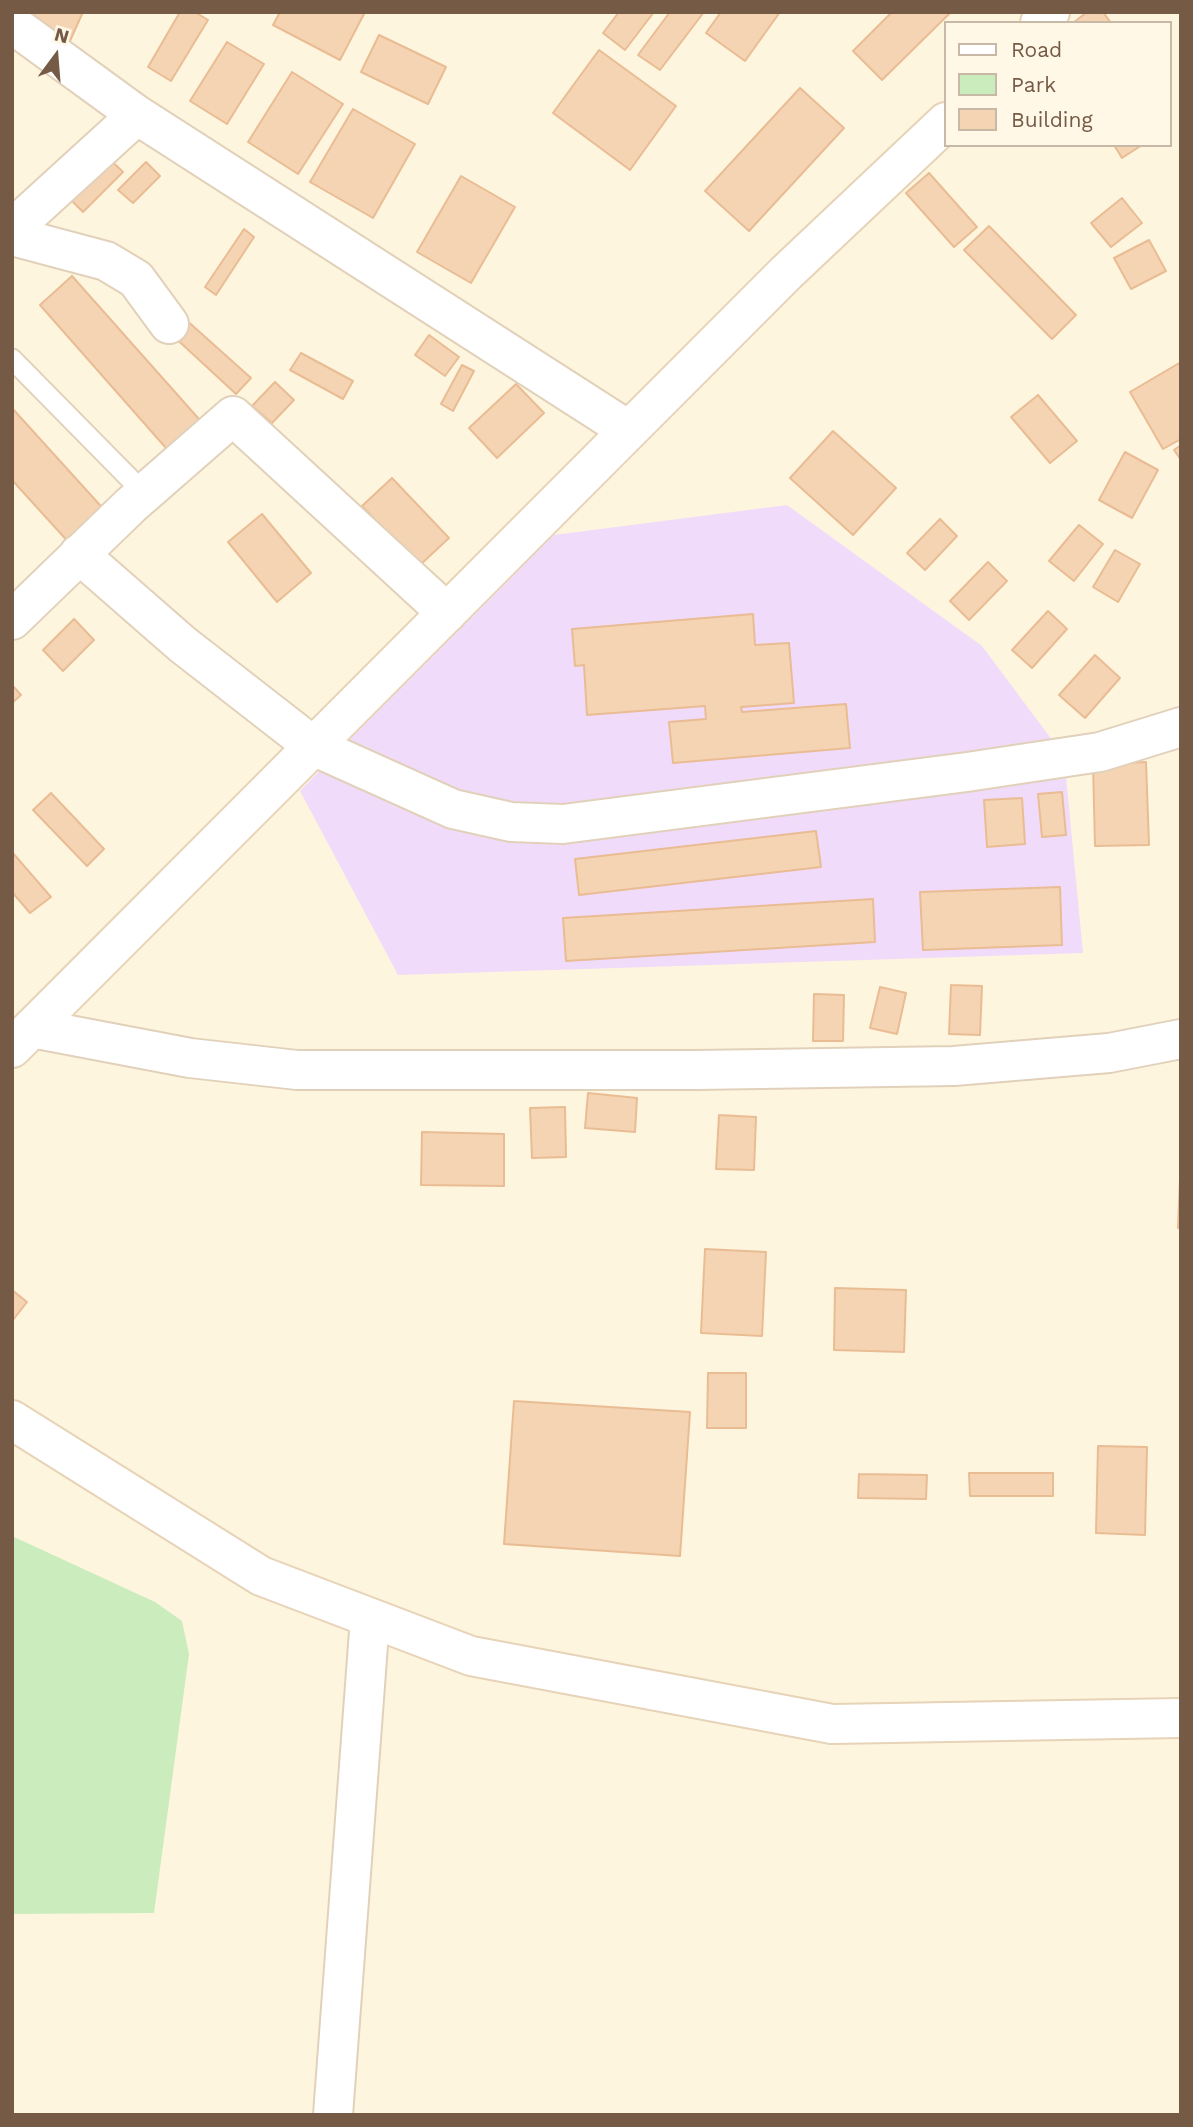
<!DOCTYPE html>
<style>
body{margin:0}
#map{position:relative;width:1193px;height:2127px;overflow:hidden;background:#fef5de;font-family:"Work Sans",sans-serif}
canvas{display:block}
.frame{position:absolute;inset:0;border:14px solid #755b45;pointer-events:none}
.legend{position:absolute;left:944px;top:21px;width:228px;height:126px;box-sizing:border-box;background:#fff8e6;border:2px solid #c8b9a6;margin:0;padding:9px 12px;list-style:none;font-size:21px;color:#755b45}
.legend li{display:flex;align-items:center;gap:14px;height:35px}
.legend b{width:35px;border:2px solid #c8b9a6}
.north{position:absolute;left:21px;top:21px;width:70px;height:70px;-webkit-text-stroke:5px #fff8e6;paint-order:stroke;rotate:16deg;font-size:19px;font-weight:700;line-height:28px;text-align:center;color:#755b45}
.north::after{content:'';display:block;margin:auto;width:24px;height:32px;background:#755b45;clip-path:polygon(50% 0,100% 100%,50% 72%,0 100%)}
</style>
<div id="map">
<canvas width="1193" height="2127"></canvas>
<div class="frame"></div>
<ul class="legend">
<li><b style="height:9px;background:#fff"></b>Road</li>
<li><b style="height:19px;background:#cbecbc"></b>Park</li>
<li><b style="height:19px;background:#f5d4b4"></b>Building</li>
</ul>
<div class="north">N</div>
</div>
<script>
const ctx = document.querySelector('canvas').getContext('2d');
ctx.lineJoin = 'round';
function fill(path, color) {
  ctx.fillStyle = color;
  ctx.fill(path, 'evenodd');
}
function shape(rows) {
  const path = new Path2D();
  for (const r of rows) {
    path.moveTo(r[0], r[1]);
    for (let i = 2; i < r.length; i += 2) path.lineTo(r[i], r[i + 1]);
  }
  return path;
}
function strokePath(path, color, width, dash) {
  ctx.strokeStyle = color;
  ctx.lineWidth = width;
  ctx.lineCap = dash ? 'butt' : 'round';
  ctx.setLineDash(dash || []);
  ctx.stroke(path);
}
const education = shape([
 [787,505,982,646,1064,756,1083,953,398,975,300,791,546,536]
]);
const green = shape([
 [12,1536,155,1602,182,1621,189,1654,154,1913,12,1914]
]);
const building = shape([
 [25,12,83,12,69,43,25,12],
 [180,12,195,12,208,20,171,81,148,67,180,12],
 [280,12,365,12,340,60,273,25,280,12],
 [619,12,654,12,625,50,603,33,619,12],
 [670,12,704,12,660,70,638,55,670,12],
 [721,12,780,12,745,61,706,33,721,12],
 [892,12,951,12,882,80,853,51,892,12],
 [1087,12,1103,12,1111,23,1073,23,1087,12],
 [379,35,446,67,428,104,361,72,379,35],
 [227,42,264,64,227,124,190,101,227,42],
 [599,50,676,106,630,170,553,113,599,50],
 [292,72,343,104,298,174,248,142,292,72],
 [800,88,844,128,749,231,705,191,800,88],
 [353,109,415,144,373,218,310,182,353,109],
 [1114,145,1142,145,1122,158,1114,145],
 [97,147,123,172,83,212,58,187,97,147],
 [146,162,160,176,133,203,118,190,146,162],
 [929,173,977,227,954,247,906,193,929,173],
 [461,176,515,207,471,283,417,252,461,176],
 [1122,198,1142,223,1111,247,1091,223,1122,198],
 [989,226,1076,315,1052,339,964,250,989,226],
 [244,229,254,237,216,295,205,287,244,229],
 [1149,240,1166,271,1131,289,1114,258,1149,240],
 [72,276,206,427,173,456,40,305,72,276],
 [184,318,251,378,236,394,170,333,184,318],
 [429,335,459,357,445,376,415,355,429,335],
 [301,353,353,381,343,399,290,370,301,353],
 [1181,362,1181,439,1163,449,1130,392,1181,362],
 [462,365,474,371,453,411,441,404,462,365],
 [275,382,294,400,272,423,252,406,275,382],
 [516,384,544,413,497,458,469,428,516,384],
 [1038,395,1077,441,1050,463,1011,417,1038,395],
 [12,408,108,514,72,546,12,480,12,408],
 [833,431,896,488,853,535,790,478,833,431],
 [1181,445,1181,460,1174,450,1181,445],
 [1125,452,1158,470,1132,518,1099,500,1125,452],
 [392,478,449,538,419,566,362,506,392,478],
 [262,514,311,573,277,602,228,542,262,514],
 [940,519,957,536,925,570,907,553,940,519],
 [1079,525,1103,544,1074,581,1049,561,1079,525],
 [1115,550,1140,564,1118,602,1093,587,1115,550],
 [988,562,1007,581,969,620,950,601,988,562],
 [1048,611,1067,629,1032,668,1012,650,1048,611],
 [753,614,755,645,789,643,794,703,741,707,742,712,846,704,850,748,673,763,669,722,706,719,705,706,587,715,584,665,575,666,572,629,753,614],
 [74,619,94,640,63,671,43,650,74,619],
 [1095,655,1120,678,1085,718,1059,695,1095,655],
 [12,685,21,695,12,703,12,685],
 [1146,762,1149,845,1095,846,1093,764,1146,762],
 [1062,792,1066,835,1042,837,1038,794,1062,792],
 [51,793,104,849,87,866,33,810,51,793],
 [1022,798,1025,844,987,847,984,800,1022,798],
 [816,831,821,867,579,895,575,859,816,831],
 [12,852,51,897,30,913,12,892,12,852],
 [1060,887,1062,945,923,950,920,892,1060,887],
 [873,899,875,942,566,961,563,918,873,899],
 [951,985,982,986,980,1035,949,1034,951,985],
 [880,987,906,993,897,1034,870,1028,880,987],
 [814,994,844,995,843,1041,813,1041,814,994],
 [588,1093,637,1098,635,1132,585,1128,588,1093],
 [565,1107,566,1157,532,1158,530,1108,565,1107],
 [719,1115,756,1117,754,1170,716,1169,719,1115],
 [422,1132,504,1134,504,1186,421,1185,422,1132],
 [1181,1155,1181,1228,1178,1228,1181,1155],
 [705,1249,766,1252,762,1336,701,1333,705,1249],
 [835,1288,906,1290,904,1352,834,1350,835,1288],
 [12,1290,27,1302,13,1320,12,1319,12,1290],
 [708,1373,746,1373,746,1428,707,1428,708,1373],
 [514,1401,690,1412,680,1556,504,1544,514,1401],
 [1098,1446,1147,1447,1145,1535,1096,1533,1098,1446],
 [969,1473,1053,1473,1053,1496,970,1496,969,1473],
 [859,1474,927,1475,926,1499,858,1498,859,1474]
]);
const lane = shape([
 [12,359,145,494]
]);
const street = shape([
 [12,24,137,115,628,430],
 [12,229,137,115],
 [12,236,106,261,136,279,169,324],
 [79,554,182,644,313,746,453,809,511,822,563,824,967,772,1100,752,1181,727],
 [12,620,131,505,233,416,447,613],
 [32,1028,190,1058,297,1070,697,1070,954,1066,1109,1053,1181,1039],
 [333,2115,370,1618]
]);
const secondary = shape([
 [1040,23,1050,12],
 [12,1048,786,273,946,122],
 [12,1420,261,1576,471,1656,832,1724,1181,1718]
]);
fill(education, '#f1dbfa');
fill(green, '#cbecbc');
fill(building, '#f5d4b4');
strokePath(building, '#e9bc93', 2);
strokePath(lane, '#e2d1ba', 23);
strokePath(street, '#e2d1ba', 42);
strokePath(secondary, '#e7d3b7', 42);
strokePath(lane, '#fff', 19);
strokePath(street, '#fff', 38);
strokePath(secondary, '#fff', 38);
</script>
